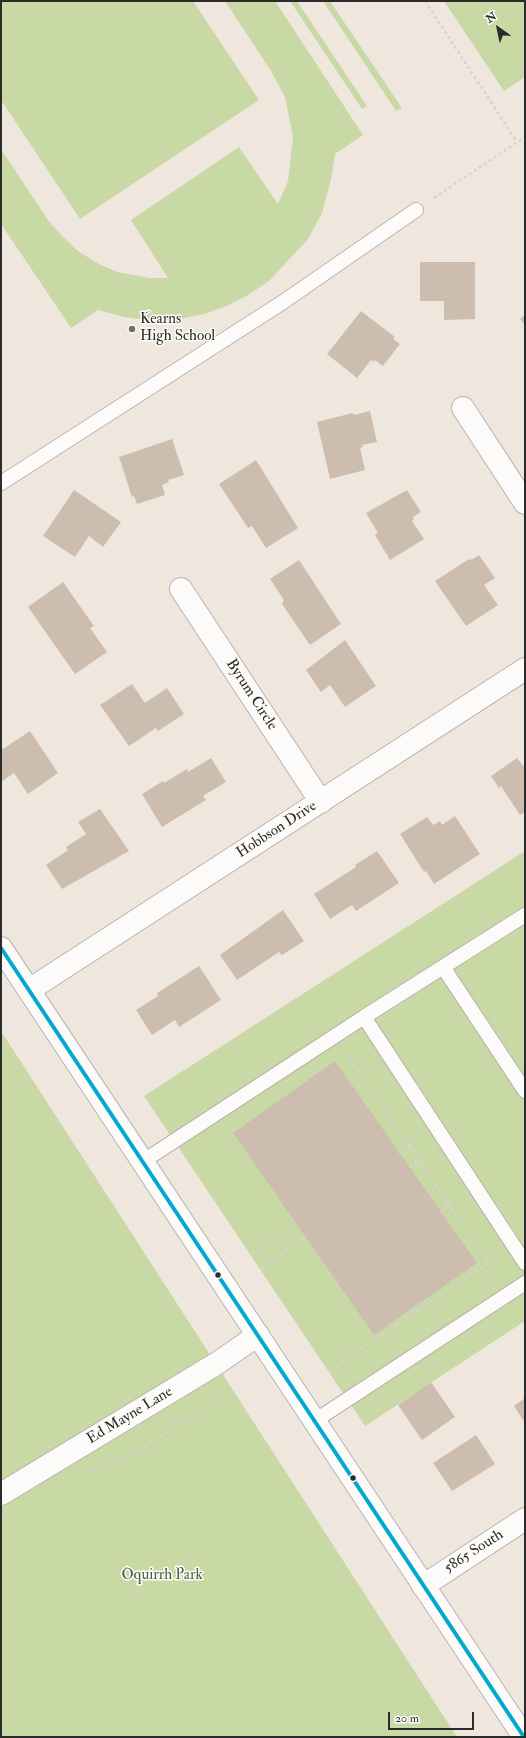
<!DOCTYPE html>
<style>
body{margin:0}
#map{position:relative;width:526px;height:1738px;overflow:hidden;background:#efe7de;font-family:"IM FELL Double Pica",serif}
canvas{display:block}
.frame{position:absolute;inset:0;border:2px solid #2b2b2b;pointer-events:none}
.north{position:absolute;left:478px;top:8px;width:40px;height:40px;-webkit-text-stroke:3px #fdfcf7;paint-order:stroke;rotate:327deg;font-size:11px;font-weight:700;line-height:16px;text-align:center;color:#2b2b2b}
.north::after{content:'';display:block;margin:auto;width:14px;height:18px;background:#2b2b2b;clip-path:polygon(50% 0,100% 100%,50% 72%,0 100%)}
.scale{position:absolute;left:388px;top:1712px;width:86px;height:18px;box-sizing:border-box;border:2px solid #2b2b2b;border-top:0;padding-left:5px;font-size:12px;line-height:14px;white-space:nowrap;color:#2b2b2b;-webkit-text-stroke:3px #fdfcf7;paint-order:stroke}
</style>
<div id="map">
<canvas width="526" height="1738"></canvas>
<div class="frame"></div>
<div class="north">N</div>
<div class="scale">20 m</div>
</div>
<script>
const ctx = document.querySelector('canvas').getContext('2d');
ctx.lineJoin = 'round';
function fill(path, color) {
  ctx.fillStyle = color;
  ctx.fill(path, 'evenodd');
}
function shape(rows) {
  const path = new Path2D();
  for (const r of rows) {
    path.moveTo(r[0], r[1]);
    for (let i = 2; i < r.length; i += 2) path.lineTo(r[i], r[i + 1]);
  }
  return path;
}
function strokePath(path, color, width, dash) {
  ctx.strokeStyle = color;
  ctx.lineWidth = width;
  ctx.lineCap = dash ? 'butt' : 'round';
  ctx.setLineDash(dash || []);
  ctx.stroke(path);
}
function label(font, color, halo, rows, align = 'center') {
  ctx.font = font + ' "IM FELL Double Pica",serif';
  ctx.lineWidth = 3;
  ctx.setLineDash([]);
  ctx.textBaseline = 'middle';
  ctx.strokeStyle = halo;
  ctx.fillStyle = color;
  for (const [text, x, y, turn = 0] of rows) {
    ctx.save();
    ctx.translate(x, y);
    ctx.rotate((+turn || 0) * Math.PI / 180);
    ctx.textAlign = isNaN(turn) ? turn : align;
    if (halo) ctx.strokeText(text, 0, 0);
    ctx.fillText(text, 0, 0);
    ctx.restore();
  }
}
const green = shape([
 [1,1,193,1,259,100,80,219,1,100],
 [225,1,275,1,363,135,335,154,331,180,322,213,308,239,269,281,248,295,227,306,204,314,174,320,148,320,124,317,98,310,71,328,1,224,1,149,48,220,60,234,78,251,97,263,117,272,150,278,168,278,131,220,239,147,278,204,288,181,293,137,285,97,271,71],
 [290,1,297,1,367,106,362,109],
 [323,1,330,1,402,108,396,111],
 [444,1,525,1,525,77,504,91],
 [525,851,525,1321,365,1426,144,1096],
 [1,1031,457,1737,1,1737]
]);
const building = shape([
 [420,262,475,262,475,319,444,320,444,301,420,301],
 [361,311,395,337,393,339,400,344,383,366,375,360,374,362,371,360,357,378,327,354],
 [525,315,525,325,520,319],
 [370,411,377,442,362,445,363,447,360,448,365,470,330,479,317,422,353,413,354,415],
 [172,439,184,475,168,480,169,482,162,485,165,495,137,504,134,496,132,497,119,457],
 [256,460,298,528,266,548,252,526,248,528,219,484],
 [74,490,121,522,103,547,89,536,75,557,43,536],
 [407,490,421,512,413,517,414,520,412,521,424,539,390,560,375,535,378,533,366,513],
 [479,555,495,578,484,585,498,605,466,626,435,581,469,559,471,560],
 [299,560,341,624,310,645,282,604,284,600,270,579],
 [63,582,94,626,90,628,107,652,75,674,28,607],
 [345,640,376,686,345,707,330,685,321,692,306,670],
 [132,684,145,703,167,688,184,714,158,731,156,728,129,746,100,705],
 [30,731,58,773,28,794,14,773,1,782,1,748,3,749],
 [211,758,226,782,203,796,206,800,162,827,142,794,163,781,164,783,187,769,188,772],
 [517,758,523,766,525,764,525,812,520,815,501,786,499,788,491,776],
 [100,809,129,851,62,889,46,865,68,850,66,847,86,834,78,822],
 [455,816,480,854,434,884,426,871,424,872,400,834,427,817,433,825,440,821,442,825],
 [377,851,399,883,356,911,352,905,330,919,314,894,356,867,355,865],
 [283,910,304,941,282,955,279,952,237,980,220,955],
 [199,966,221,1000,179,1027,175,1020,152,1035,136,1010,158,996,157,993],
 [335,1061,477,1263,374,1335,233,1133],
 [431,1382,455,1417,422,1440,398,1405],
 [525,1398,525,1423,514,1406],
 [476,1435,495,1464,452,1491,433,1463]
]);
const path = shape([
 [425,1,517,142],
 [434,198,525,137],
 [399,1153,419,1140],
 [409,1167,429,1155],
 [441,1212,449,1206],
 [251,1254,296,1224],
 [261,1269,306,1237],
 [424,1300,428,1304],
 [410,1310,413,1314],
 [336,1366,488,1263,347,1054],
 [91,1472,134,1453,223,1397]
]);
const service = shape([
 [1,483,283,302,416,210],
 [443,967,525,1091],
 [364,1017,525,915],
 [142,1162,364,1017,525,1263],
 [316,1420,525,1283]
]);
const minor = shape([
 [463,408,525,503],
 [181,589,321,802],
 [29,990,525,669],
 [1,1494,216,1364,258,1335],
 [423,1586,525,1519]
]);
const secondary = shape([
 [1,948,524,1737]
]);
const bus1 = shape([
 [1,948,524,1737]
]);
const markers = [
 [132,329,4,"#706d6a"],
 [218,1275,3.5,"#2b2b2b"],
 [353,1478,3.5,"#2b2b2b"]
];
const poiNames = [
 ["Kearns",140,320],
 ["High School",140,337]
];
const streetNames = [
 ["Byrum Circle",251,695,57],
 ["Hobbson Drive",277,830,-33],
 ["Ed Mayne Lane",130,1416,-31],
 ["5865 South",474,1552,-33]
];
const parkNames = [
 ["Oquirrh Park",162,1576]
];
fill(green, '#c9d9a6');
fill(building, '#cdbdaf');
strokePath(service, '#b8b3ae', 16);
strokePath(minor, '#b8b3ae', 24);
strokePath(secondary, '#b8b3ae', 24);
strokePath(path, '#d6d3d0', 2.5, [3, 3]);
strokePath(service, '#fdfbfa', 14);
strokePath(minor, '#fdfbfa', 22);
strokePath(secondary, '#fdfbfa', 22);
strokePath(bus1, '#00a9ce', 4);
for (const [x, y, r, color] of markers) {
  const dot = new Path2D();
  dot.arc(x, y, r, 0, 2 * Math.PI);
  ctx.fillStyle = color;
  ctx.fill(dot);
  strokePath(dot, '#fdfcf7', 1.5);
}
label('15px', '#2b2b2b', '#fdfcf7', poiNames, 'left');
label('15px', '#2b2b2b', '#fdfcf7', streetNames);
label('15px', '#515c42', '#fdfcf7', parkNames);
</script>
